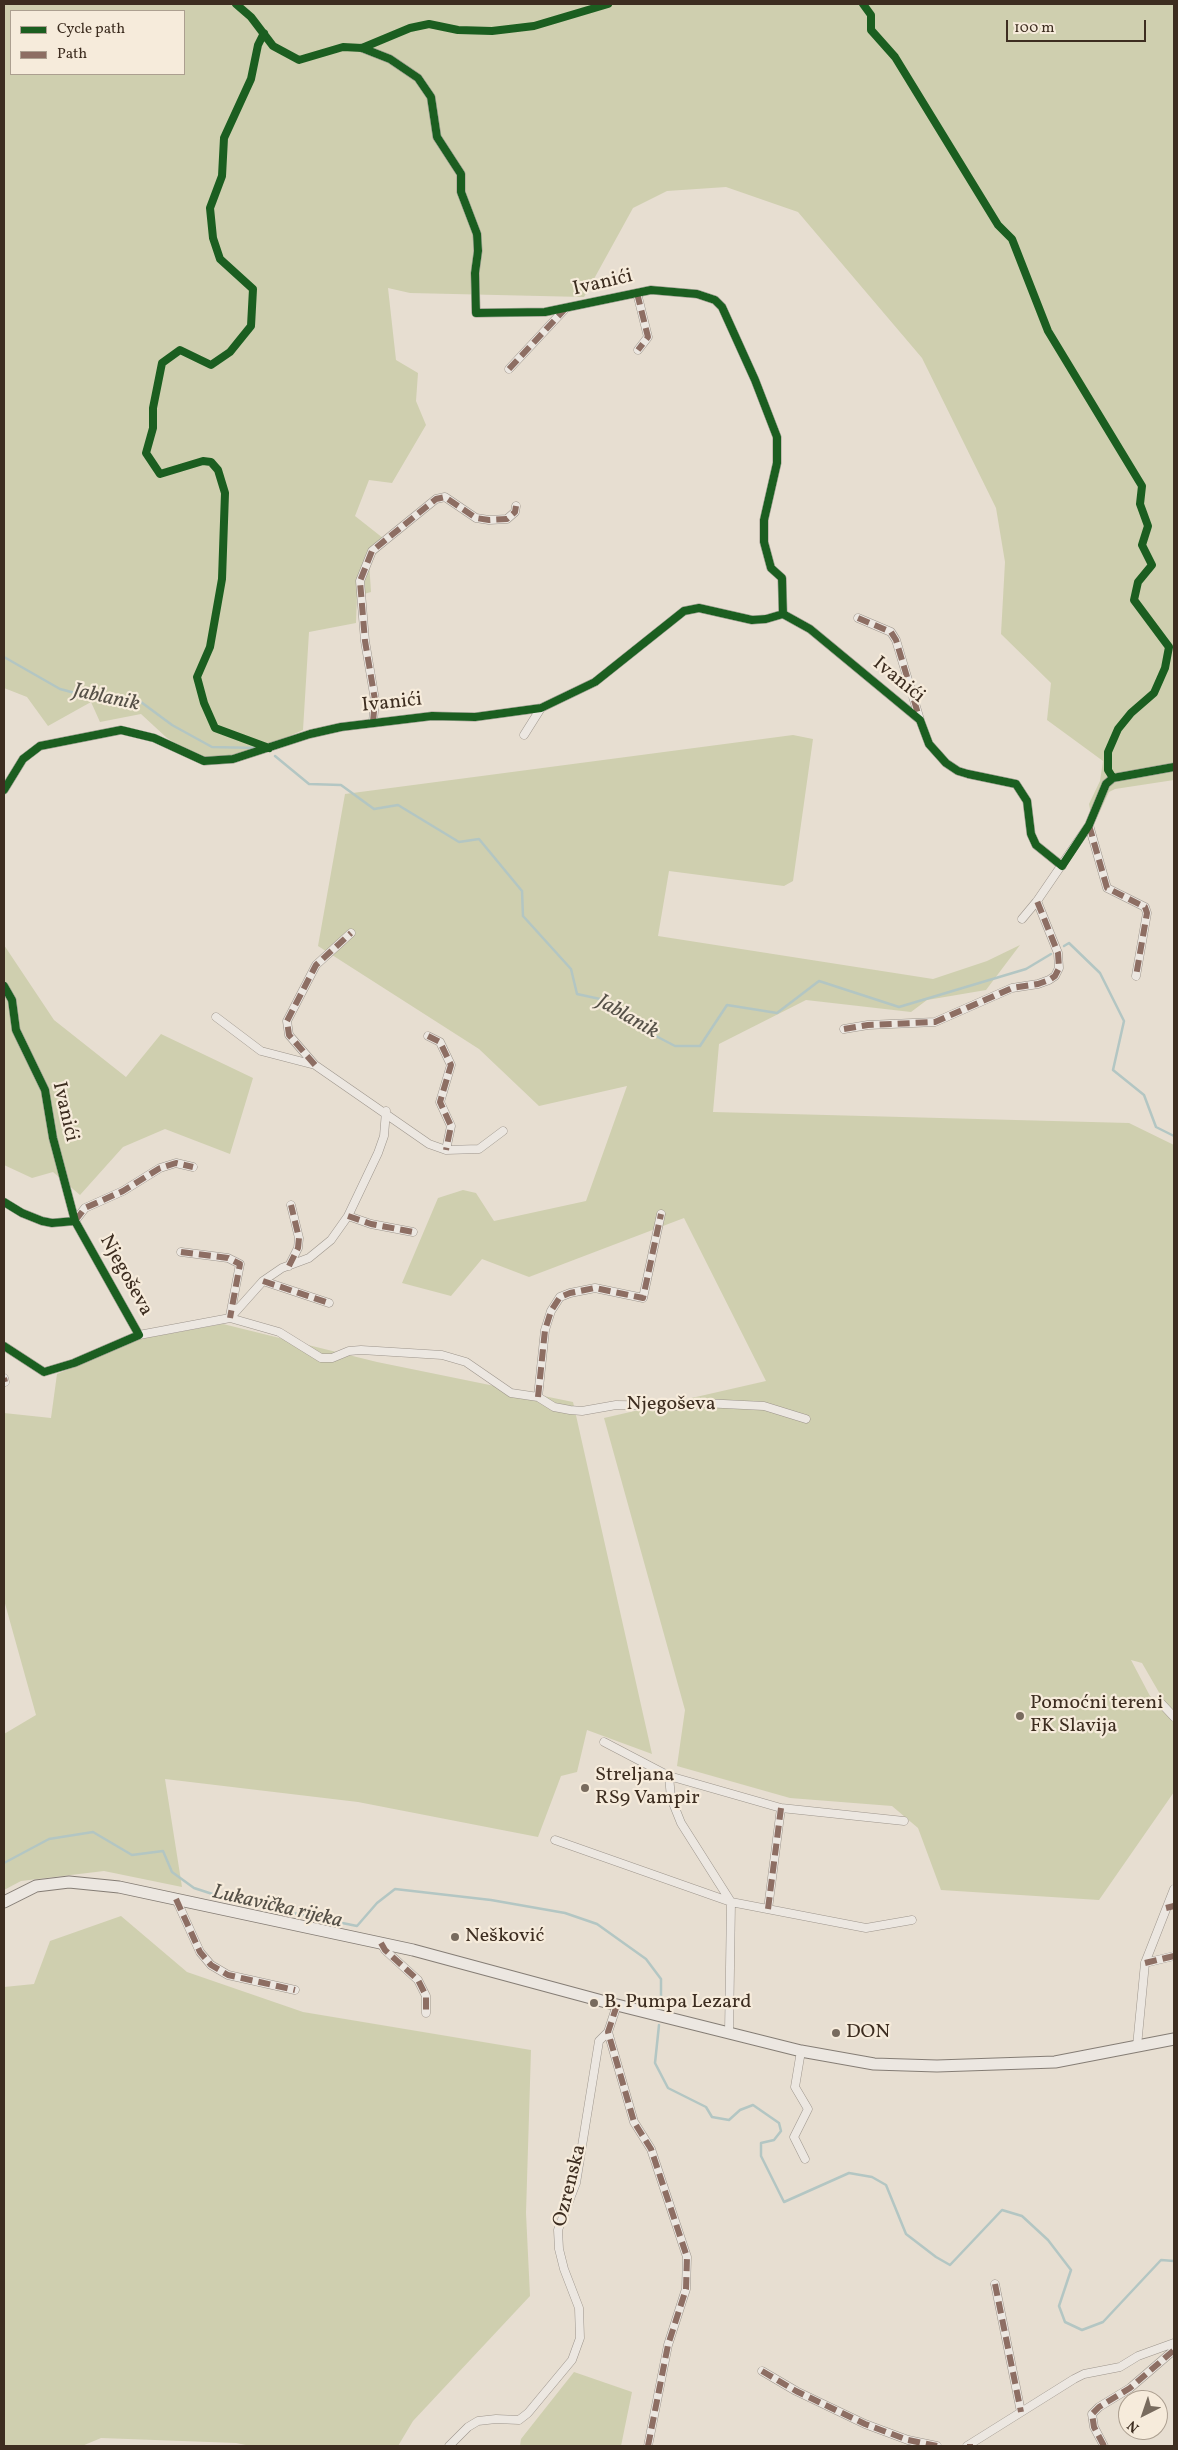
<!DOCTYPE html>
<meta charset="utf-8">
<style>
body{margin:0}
#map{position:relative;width:1178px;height:2450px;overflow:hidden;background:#e7ded1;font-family:Vollkorn,serif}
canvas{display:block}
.frame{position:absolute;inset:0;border:5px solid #3d2d20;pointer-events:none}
.legend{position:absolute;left:10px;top:10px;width:175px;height:65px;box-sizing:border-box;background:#f6ebdb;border:1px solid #ac9f90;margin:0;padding:6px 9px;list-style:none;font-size:15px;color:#3d2d20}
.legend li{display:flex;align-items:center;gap:10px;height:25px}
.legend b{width:25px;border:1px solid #ac9f90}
.north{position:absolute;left:1118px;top:2390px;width:50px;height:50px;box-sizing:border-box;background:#f6ebdb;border:1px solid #ac9f90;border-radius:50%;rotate:221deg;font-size:14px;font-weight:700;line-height:20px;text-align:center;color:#3d2d20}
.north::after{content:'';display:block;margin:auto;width:18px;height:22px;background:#786b5e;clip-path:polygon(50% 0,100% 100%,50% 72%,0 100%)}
.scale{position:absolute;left:1006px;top:20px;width:140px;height:22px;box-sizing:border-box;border:2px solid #3d2d20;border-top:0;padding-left:6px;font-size:15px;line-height:18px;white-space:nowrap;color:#3d2d20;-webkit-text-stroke:4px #f6ebdb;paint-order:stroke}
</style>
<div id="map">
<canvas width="1178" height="2450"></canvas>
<div class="frame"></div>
<ul class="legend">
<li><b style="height:6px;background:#1b5e20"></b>Cycle path</li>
<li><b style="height:6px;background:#8d6e63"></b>Path</li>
</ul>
<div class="north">N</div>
<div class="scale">100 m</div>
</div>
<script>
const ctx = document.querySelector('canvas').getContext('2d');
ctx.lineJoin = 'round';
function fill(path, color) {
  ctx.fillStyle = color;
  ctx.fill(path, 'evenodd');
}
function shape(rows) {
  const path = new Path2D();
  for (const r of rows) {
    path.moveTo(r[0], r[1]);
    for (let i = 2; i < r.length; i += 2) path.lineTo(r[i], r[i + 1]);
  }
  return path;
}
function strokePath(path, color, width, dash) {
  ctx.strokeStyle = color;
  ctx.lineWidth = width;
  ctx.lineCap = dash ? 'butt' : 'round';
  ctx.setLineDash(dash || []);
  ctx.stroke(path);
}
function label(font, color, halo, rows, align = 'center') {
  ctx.font = font + ' Vollkorn,serif';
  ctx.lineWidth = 4.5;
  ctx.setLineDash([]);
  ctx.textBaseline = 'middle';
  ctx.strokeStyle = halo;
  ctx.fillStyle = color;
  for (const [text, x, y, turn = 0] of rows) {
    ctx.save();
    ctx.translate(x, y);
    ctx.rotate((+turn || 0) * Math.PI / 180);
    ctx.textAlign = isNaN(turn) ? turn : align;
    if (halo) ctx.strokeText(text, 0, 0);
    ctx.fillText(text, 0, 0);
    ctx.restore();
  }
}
const green = shape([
 [4,4,1174,4,1174,780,1115,789,1109,792,1093,826,1089,804,1100,781,1103,761,1047,720,1051,683,1001,634,1005,562,996,508,922,358,798,212,726,187,667,191,633,208,584,297,410,293,388,288,396,360,418,373,416,401,426,425,392,483,369,480,355,516,388,542,369,561,371,592,357,596,356,623,309,632,303,730,252,753,204,761,167,738,141,714,100,722,91,702,48,726,27,697,4,688],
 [11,11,184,11,184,74,11,74],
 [793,735,813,739,793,881,784,886,669,871,658,936,933,979,987,961,1020,945,986,990,927,1000,911,1012,806,1000,719,1044,713,1112,1129,1123,1174,1145,1174,1792,1099,1900,941,1890,918,1828,892,1806,790,1798,677,1766,685,1710,604,1418,766,1381,684,1218,529,1277,482,1259,451,1296,402,1283,438,1198,463,1190,476,1193,494,1221,586,1201,627,1086,539,1106,479,1049,318,946,345,794],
 [1131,1660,1142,1663,1168,1708,1150,1696],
 [4,945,54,1020,126,1077,161,1034,253,1078,230,1154,165,1129,123,1147,80,1195,53,1172,32,1178,4,1165],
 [223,1324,377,1362,573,1402,652,1754,587,1730,577,1772,561,1776,538,1837,358,1802,165,1779,182,1887,104,1871,21,1881,4,1890,4,1734,36,1715,4,1600,4,1413,51,1418,57,1374,140,1339],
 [121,1916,187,1972,303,2012,531,2050,526,2213,530,2296,413,2421,398,2446,251,2446,236,2443,101,2438,82,2446,4,2446,4,1987,34,1984,50,1941],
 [574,2372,632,2392,621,2446,520,2446,521,2439]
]);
const stream = shape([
 [4,657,60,689,109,702,141,702,172,725,212,747,257,748],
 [275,756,309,784,341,785,374,809,398,805,459,842,479,839,522,891,523,916,571,969,577,994,600,999,631,1023,675,1046,700,1046,727,1005,777,1013,819,981,899,1007,1026,969,1051,954],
 [1064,946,1069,943,1100,973,1124,1021,1113,1070,1144,1095,1156,1127,1174,1136],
 [4,1863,49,1839,93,1832,132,1855,163,1851,172,1872,194,1888,234,1901,357,1926,377,1903,395,1889,491,1900,565,1913,597,1924,646,1959,661,1979,661,2010],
 [659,2025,655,2063,668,2088,706,2107,712,2117,729,2120,740,2110,753,2105,779,2123,781,2131,774,2140,761,2143,761,2156,784,2202,849,2173,872,2177,886,2185,906,2234,936,2257,950,2265,1002,2210,1022,2216,1048,2240,1071,2270,1059,2306,1065,2322,1082,2330,1103,2322,1161,2260,1174,2261]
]);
const minor = shape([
 [362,48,390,59,418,78,431,97,437,137,461,174,461,192,477,234,478,251,475,273,476,313,545,312,651,290,697,294,715,300,722,307,755,380,777,437,777,463,764,520,764,542,771,568,782,578,783,614],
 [637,293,648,337,638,350],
 [509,369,565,309],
 [858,618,891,632,896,640,920,720],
 [373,722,375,700,365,641,360,581,372,551,436,499,445,497,476,518,489,520,507,519,515,512,516,506],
 [524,735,541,708],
 [4,790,23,759,40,746,121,730,154,738,204,761,233,759,310,734,341,727,432,716,475,717,541,708,595,682,684,611,699,608,752,620,766,619,783,614,810,629,920,720,929,744,946,763,958,771,968,774,1016,784,1027,801,1031,834,1036,845,1062,866],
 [1089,825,1107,888,1145,907,1147,913,1136,976],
 [1022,919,1037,901,1089,825,1106,784,1113,778,1174,767],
 [351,933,316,965,287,1021,289,1035,315,1065,429,1144,446,1150,479,1149,503,1131],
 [4,986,12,1000,16,1030,45,1090,53,1138,75,1221],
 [216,1017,261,1051,315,1065],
 [844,1029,868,1025,935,1022,1012,988,1038,984,1049,980,1055,976,1059,968,1058,953,1037,901],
 [428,1036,440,1042,451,1065,440,1102,451,1126,446,1150],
 [4,1202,22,1213,42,1221,52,1223,75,1221,139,1335],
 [348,1216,371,1224,413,1232],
 [75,1221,85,1208,123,1191,160,1168,176,1163,193,1167],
 [181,1252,228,1258,240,1264,230,1316],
 [289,1266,298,1248,299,1238,291,1205],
 [263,1281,329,1303],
 [230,1318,263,1281,282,1268,309,1258,331,1240,348,1216,378,1153,384,1136,386,1111],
 [4,1346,44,1372,74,1363,139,1335,230,1318,279,1332,321,1358,332,1358,349,1351,361,1350,442,1355,466,1362,511,1393,538,1397,554,1407,570,1410,582,1411,616,1405,682,1406,703,1403,764,1406,806,1419],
 [4,1378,5,1382],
 [538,1397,545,1330,551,1311,560,1297,570,1293,595,1288,643,1298,661,1214],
 [1161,1703,1174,1717],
 [604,1742,669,1776],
 [904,1821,781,1808,669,1776,671,1798,681,1823,731,1902,866,1928,912,1920],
 [555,1840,731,1902,729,2033],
 [176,1899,200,1952,211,1965,228,1975,295,1990],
 [768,1909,781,1808],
 [381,1943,385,1950,418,1980,426,1996,426,2013],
 [1145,1963,1174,1956],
 [617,2005,608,2032,634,2122,651,2149,687,2257,686,2289,668,2345,648,2446],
 [1137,2046,1145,1963,1174,1889],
 [801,2051,795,2087,808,2109,794,2137,805,2159],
 [995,2284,1021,2412],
 [762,2371,796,2391,865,2424,908,2440,937,2446],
 [449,2446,468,2427,478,2421,496,2419,519,2420,528,2413,572,2360,580,2338,579,2308,564,2269,559,2249,558,2230,576,2183,599,2041,608,2032],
 [967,2446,1074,2379,1084,2374,1120,2367,1138,2356,1174,2343],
 [1104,2446,1094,2427,1092,2414,1099,2407,1130,2388,1174,2350]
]);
const secondary = shape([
 [4,1902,36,1886,69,1882,119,1887,413,1950,617,2005,801,2051,874,2064,937,2066,1055,2062,1174,2039]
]);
const quiet = shape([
 [637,293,648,337,638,350],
 [509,369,565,309],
 [858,618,891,632,896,640,919,717],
 [373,722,375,700,365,641,360,581,372,551,436,499,445,497,476,518,489,520,507,519,515,512,516,506],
 [1089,825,1107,888,1145,907,1147,913,1136,976],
 [844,1029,868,1025,935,1022,1012,988,1038,984,1049,980,1055,976,1059,968,1058,953,1037,901],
 [428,1036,440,1042,451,1065,440,1102,451,1126,446,1150],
 [315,1065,289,1035,287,1021,316,965,351,933],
 [348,1216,371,1224,413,1232],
 [75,1221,85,1208,123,1191,160,1168,176,1163,193,1167],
 [181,1252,228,1258,240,1264,230,1318],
 [289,1266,298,1248,299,1238,291,1205],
 [263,1281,329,1303],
 [4,1378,5,1382],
 [538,1397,545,1330,551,1311,560,1297,570,1293,595,1288,643,1298,661,1214],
 [176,1899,200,1952,211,1965,228,1975,295,1990],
 [1166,1908,1174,1906],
 [768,1909,781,1808],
 [381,1943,385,1950,418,1980,426,1996,426,2013],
 [1145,1963,1174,1956],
 [617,2005,608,2032,634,2122,651,2149,687,2257,686,2289,668,2345,648,2446],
 [995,2284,1021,2412],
 [762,2371,796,2391,865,2424,908,2440,937,2446],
 [970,2446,970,2444],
 [1104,2446,1094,2427,1092,2414,1099,2407,1130,2388,1174,2350]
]);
const cycleway = shape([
 [236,4,251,17,273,46,299,60,343,47,362,48,390,59,418,78,431,97,437,137,461,174,461,192,477,234,478,251,475,273,476,313,545,312,651,290,697,294,715,300,722,307,755,380,777,437,777,463,764,520,764,542,771,568,782,578,783,614],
 [863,4,871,15,871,30,895,57,998,225,1012,239,1048,331,1142,486,1140,504,1148,526,1142,545,1152,565,1138,582,1134,600,1169,647,1165,668,1154,693,1131,713,1118,729,1108,752,1108,770,1113,778],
 [264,33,258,45,251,79,224,138,222,176,210,208,213,238,220,259,253,289,251,326,230,352,211,365,180,350,162,363,153,408,153,428,146,453,160,474,203,461,211,462,218,470,225,493,222,579,210,647,197,677,204,703,215,728,269,748],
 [362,48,410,28,429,24,458,30,492,31,534,26,608,4],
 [4,790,23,759,40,746,121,730,154,738,204,761,233,759,310,734,341,727,432,716,475,717,541,708,595,682,684,611,699,608,752,620,766,619,783,614,810,629,920,720,929,744,946,763,958,771,968,774,1016,784,1027,801,1031,834,1036,845,1062,866,1089,825,1106,784,1113,778,1174,767],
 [4,986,12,1000,16,1030,45,1090,53,1138,75,1221],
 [4,1202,22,1213,42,1221,52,1223,75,1221,139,1335,74,1363,44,1372,4,1346]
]);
const markers = [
 [1020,1716,5,"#786b5e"],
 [585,1788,5,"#786b5e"],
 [455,1937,5,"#786b5e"],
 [594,2003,5,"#786b5e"],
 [836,2033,5,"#786b5e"]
];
const streetNames = [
 ["Ivanići",603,284,-13],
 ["Ivanići",898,681,39],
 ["Ivanići",392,704,-6],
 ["Ivanići",64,1112,77],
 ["Njegoševa",125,1276,61],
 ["Njegoševa",671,1405],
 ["Ozrenska",571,2186,-76]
];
const poiNames = [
 ["Pomoćni tereni",1030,1704],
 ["FK Slavija",1030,1727],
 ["Streljana",595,1776],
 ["RS9 Vampir",595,1799],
 ["Nešković",465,1937],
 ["B. Pumpa Lezard",604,2003],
 ["DON",846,2033]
];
const waterNames = [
 ["Jablanik",106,699,12],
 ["Jablanik",627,1018,30],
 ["Lukavička rijeka",277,1908,13]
];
fill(green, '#cfcfaf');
strokePath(stream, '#b3c6c3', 2.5);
strokePath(minor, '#9d958c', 9);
strokePath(secondary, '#857d75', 13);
strokePath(minor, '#ece7e1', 8);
strokePath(secondary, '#ece7e1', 11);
strokePath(quiet, '#8d6e63', 6, [12, 6]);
strokePath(cycleway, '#1b5e20', 8);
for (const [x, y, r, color] of markers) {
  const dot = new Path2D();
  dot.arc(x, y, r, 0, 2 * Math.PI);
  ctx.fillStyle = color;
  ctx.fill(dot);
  strokePath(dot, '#f6ebdb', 2);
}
label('20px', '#3d2d20', '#f6ebdb', streetNames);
label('20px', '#3d2d20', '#f6ebdb', poiNames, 'left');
label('italic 21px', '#555047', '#f6ebdb', waterNames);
</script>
